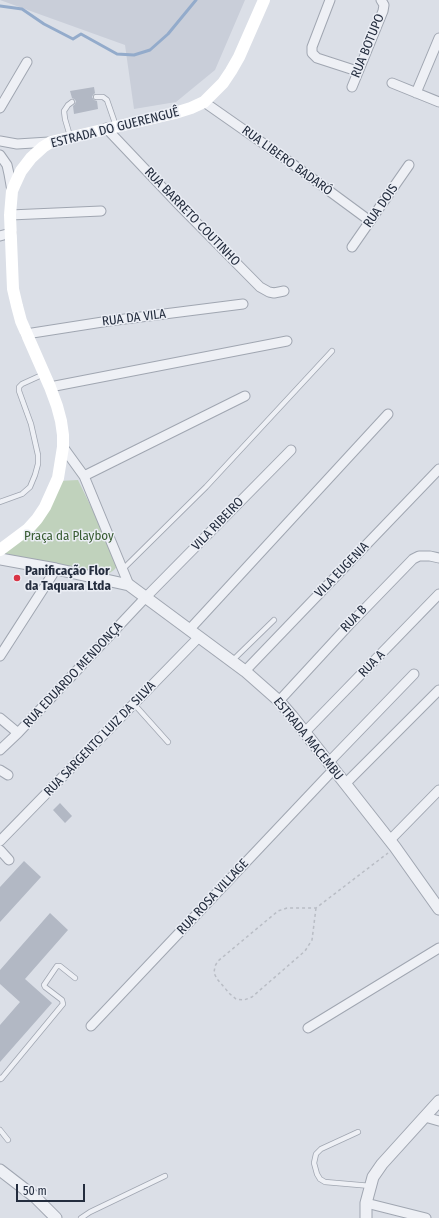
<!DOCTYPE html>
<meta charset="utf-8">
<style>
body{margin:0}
#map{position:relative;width:439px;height:1218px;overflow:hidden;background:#dbdfe7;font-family:"Fira Sans Condensed",sans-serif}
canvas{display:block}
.scale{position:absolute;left:16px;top:1184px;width:69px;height:18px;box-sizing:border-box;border:2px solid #242d3e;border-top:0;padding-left:5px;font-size:12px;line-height:14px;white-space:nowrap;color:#242d3e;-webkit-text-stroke:3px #ebeef5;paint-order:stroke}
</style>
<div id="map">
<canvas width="439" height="1218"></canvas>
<div class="scale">50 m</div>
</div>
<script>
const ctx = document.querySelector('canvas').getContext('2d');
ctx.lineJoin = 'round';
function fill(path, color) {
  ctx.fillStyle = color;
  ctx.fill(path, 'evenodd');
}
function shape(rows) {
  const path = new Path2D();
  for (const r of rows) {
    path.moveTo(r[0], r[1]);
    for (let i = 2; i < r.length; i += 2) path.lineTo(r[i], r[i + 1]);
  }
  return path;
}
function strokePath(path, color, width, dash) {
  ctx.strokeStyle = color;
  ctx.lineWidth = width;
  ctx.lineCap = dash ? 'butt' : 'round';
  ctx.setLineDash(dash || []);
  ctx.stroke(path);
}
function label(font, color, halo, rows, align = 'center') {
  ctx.font = font + ' "Fira Sans Condensed",sans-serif';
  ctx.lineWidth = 3;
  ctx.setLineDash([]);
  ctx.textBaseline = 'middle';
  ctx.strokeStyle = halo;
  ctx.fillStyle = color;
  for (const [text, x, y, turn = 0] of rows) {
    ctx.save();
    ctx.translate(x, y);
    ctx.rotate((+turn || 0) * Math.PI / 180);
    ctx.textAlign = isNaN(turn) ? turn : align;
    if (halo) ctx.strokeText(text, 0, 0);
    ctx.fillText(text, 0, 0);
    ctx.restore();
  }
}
const built = shape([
 [0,0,245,0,215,70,176,102,134,109,125,45]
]);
const green = shape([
 [78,480,119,564,114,570,108,574,101,576,0,553,20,539,58,481]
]);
const stream = shape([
 [0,6,22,9,44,24,73,39,81,34,117,54,134,55,150,50,168,34,196,0]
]);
const building = shape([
 [94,87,95,93,93,95,92,97,94,100,97,101,98,109,74,114,73,106,75,104,76,101,74,99,72,98,70,91],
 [60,803,72,816,65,823,53,810],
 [24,861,41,877,0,922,0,887],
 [50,913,68,930,25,979,52,1003,0,1062,0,1025,20,1002,0,984,0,970]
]);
const path = shape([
 [316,908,312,940,305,951,252,997,244,1000,236,999,230,994,217,979,214,973,215,966,218,961,278,911,287,908,316,908,388,853]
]);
const service = shape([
 [96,97,103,97,107,100,116,126],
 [70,136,65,119,64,111,68,105,72,102],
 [0,502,22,494,30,487,35,475,38,464,38,455,31,424,19,391,19,387,22,384,44,374],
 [123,569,206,487,332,351],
 [232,661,274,620],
 [134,704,168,742],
 [0,1078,1,1079,63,1004,62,1000,45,987,44,985,57,966,60,966,75,978],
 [0,1130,8,1140],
 [358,1132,321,1149,316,1154,314,1163,317,1174,320,1179,325,1182,371,1186],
 [81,1218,90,1212,165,1176]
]);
const minor = shape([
 [330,0,312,47,312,53,317,58,357,71],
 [392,83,439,102],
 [352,87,383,11,384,5,381,0],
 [416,93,439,38],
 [204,102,294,165,370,221],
 [0,108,27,62],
 [106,128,179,205,260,287,269,292,274,293,284,291],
 [0,141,17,144,49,142],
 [0,155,7,165,9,174,12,191],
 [10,215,101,211],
 [0,236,11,233],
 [352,247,409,165],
 [26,334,109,321,243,304],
 [50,387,287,341],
 [63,447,84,476,129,585],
 [84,476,245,396],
 [189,630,388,414],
 [0,656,56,569],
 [245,671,439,469],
 [279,701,349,625,413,559,419,556,430,556,439,558],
 [0,718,18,733],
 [305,732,439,594],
 [0,750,18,733,145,598,291,450],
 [328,763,414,674],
 [0,770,8,775],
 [345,784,439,690],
 [390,840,439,790],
 [0,841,199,637],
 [0,850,9,860],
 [91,1026,334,769],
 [308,1028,439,948],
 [425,1117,439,1121],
 [366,1203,426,1218]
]);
const tertiary = shape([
 [0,559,56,569,129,585,245,671,279,701,292,716,395,847,439,909],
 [0,1170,35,1197,56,1218],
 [366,1218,366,1203,373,1177,382,1164,439,1101]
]);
const secondary = shape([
 [0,550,28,529,37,519,45,507,58,478,63,447,63,435,61,421,57,406,50,387,21,321,17,306,13,289,10,215,12,191,15,184,21,171,31,158,43,147,51,142,175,113,191,108,204,102,223,83,231,71,239,57,264,0]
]);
const markers = [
 [17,578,4,"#d93445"]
];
const streetNames = [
 ["RUA BOTUPO",368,46,-68],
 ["ESTRADA DO GUERENGUÊ",115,128,-14],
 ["RUA LIBERO BADARÓ",287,161,36],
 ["RUA DOIS",381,206,-55],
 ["RUA BARRETO COUTINHO",192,217,46],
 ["RUA DA VILA",134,318,-7],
 ["VILA RIBEIRO",218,524,-46],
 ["VILA EUGENIA",342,570,-46],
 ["RUA B",354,619,-46],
 ["RUA A",372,664,-46],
 ["RUA EDUARDO MENDONÇA",73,675,-47],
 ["RUA SARGENTO LUIZ DA SILVA",100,739,-46],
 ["ESTRADA MACEMBU",308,739,51],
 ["RUA ROSA VILLAGE",213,897,-47]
];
const parkNames = [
 ["Praça da Playboy",69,536]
];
const poiNames = [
 ["Panificação Flor",25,571],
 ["da Taquara Ltda",25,586]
];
fill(built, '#c9ced9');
fill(green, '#c0d2bc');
strokePath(stream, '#93abcb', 3);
fill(building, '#b2b8c4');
strokePath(service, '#a0a6b1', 6);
strokePath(minor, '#a0a6b1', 11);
strokePath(tertiary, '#a0a6b1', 13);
strokePath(path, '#b9bdc5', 1.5, [3, 3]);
strokePath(service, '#eef0f5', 4.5);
strokePath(minor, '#eef0f5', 9);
strokePath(tertiary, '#eef0f5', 11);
strokePath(secondary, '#fff', 12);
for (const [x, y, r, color] of markers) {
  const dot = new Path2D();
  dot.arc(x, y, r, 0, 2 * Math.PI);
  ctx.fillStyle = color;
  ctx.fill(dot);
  strokePath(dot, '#ebeef5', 1.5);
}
label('13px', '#242d3e', '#ebeef5', streetNames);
label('13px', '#375b30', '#ebeef5', parkNames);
label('bold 13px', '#242d3e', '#ebeef5', poiNames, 'left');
</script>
